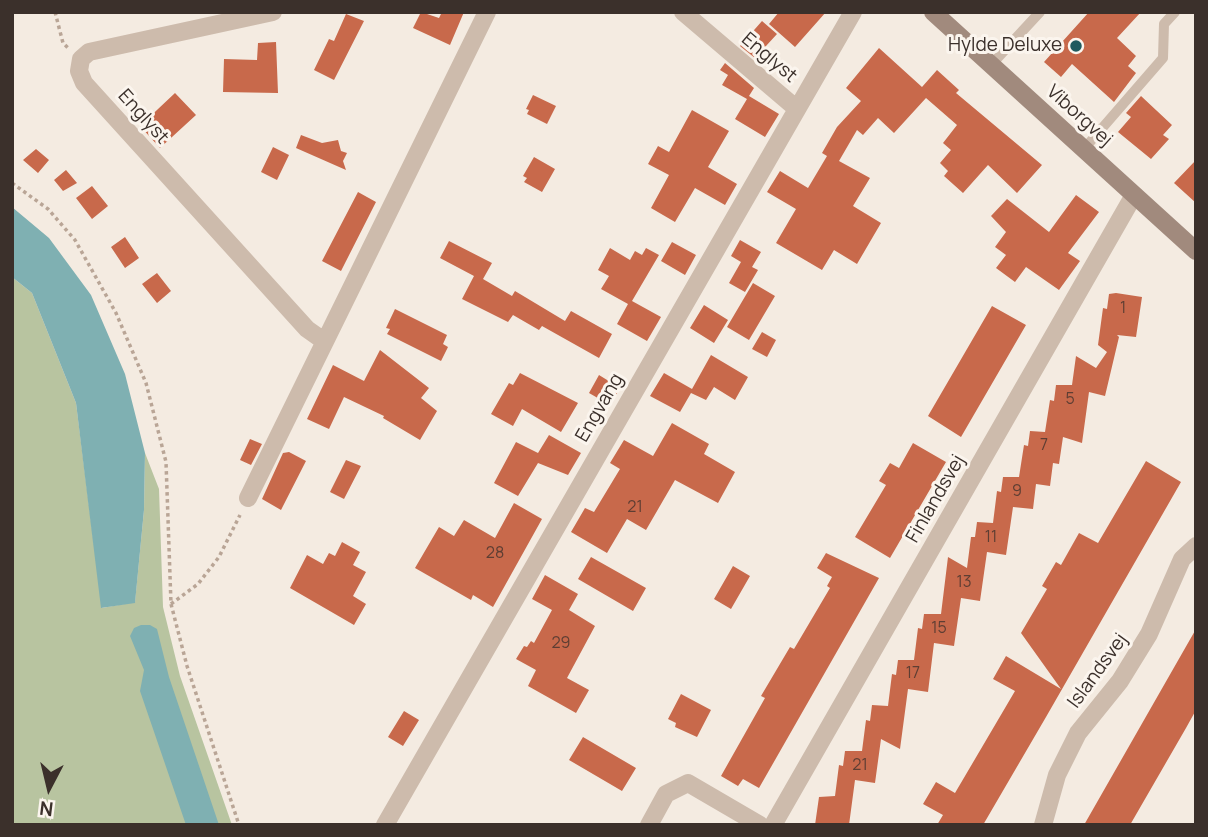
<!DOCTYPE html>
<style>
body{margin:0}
#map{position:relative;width:1208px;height:837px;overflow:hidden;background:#f4ebe1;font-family:Manrope,sans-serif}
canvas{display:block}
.frame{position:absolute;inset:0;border:14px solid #3b302b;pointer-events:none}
.north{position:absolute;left:14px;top:753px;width:70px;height:70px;-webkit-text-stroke:5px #fbf5ee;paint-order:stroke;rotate:187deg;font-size:19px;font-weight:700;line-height:28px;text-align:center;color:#3b302b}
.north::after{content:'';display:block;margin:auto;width:24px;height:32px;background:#3b302b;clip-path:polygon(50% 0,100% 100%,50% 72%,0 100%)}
</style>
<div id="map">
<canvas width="1208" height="837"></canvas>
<div class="frame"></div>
<div class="north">N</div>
</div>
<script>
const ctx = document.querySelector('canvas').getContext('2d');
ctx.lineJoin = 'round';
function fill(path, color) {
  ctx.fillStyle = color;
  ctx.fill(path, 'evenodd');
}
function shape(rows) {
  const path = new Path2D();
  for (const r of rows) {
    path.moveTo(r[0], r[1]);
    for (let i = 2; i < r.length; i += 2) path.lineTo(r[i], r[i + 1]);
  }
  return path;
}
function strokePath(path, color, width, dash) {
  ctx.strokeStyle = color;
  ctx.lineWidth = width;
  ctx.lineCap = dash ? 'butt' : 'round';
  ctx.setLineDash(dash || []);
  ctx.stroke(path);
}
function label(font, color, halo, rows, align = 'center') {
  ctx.font = font + ' Manrope,sans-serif';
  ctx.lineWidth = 6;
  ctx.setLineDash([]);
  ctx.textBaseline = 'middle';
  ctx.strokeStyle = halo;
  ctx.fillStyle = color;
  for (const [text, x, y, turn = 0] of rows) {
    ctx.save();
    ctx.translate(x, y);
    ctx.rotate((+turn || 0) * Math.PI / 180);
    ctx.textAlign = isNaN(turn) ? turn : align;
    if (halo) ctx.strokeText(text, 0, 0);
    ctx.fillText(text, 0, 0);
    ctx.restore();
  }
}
const green = shape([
 [12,277,32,293,76,403,102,608,135,602,144,510,145,453,159,489,163,607,180,676,232,825,12,825]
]);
const water = shape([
 [12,207,49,238,91,295,125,374,145,453,144,510,135,603,101,608,76,403,32,293,12,277],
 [141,625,150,625,157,629,169,677,219,825,186,825,140,691,144,670,130,636,134,628]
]);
const building = shape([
 [421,12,439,18,442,12,464,12,450,45,413,28],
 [779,12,826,12,795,47,769,24],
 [1089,12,1141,12,1117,38,1136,56,1128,66,1136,73,1114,102,1072,64,1061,77,1044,62],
 [346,14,364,21,334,80,314,70,329,39,334,41],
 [762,21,777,34,755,58,740,46],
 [276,42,278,93,223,92,224,59,257,60,258,43],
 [879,48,922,87,937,70,959,90,956,93,1042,165,1017,193,988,165,963,193,944,176,948,171,940,163,951,150,943,143,957,125,926,98,894,133,878,118,863,135,857,130,839,161,870,178,853,206,881,223,857,264,834,250,822,270,776,243,796,209,767,192,780,171,808,188,827,156,822,153,837,127,861,101,846,88],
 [725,63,754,88,749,96,779,114,765,137,735,119,747,99,722,85,728,75,720,70],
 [175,93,196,115,160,148,140,126],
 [533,95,556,106,547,124,527,114,529,110,526,109],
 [1141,96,1172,125,1163,135,1169,139,1151,159,1118,132,1131,117,1126,113],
 [692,110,729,131,708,167,737,184,725,205,695,188,675,222,651,208,669,175,648,164,658,146,669,152],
 [301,135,322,143,338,140,341,151,347,153,343,161,346,170,296,148],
 [273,147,289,155,277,180,261,172],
 [36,149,49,160,38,173,23,160],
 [534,157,555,169,542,192,524,182,527,178,523,176],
 [1196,160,1196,203,1174,183],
 [66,170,77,183,63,191,54,180],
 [92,186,108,206,92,219,76,198],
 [358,192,376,202,341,271,322,261],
 [1076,195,1099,212,1068,253,1080,261,1059,290,1026,267,1015,282,996,268,1006,255,995,247,1006,232,991,216,1007,199,1049,232],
 [125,237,139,258,125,268,111,247],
 [740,240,761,252,752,267,758,270,745,292,729,283,741,262,731,256],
 [449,241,492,263,483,279,512,296,515,291,565,321,571,311,612,334,599,358,542,326,539,330,513,315,508,322,462,299,474,276,440,258],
 [672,242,696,255,685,275,661,261],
 [610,248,630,260,635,251,642,255,646,248,659,255,632,301,661,317,647,341,617,324,628,304,601,289,609,276,598,270],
 [157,273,171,291,157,303,142,284],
 [753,283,775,296,749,340,727,327],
 [1116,293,1142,297,1136,337,1117,335,1119,337,1105,396,1089,392,1082,443,1063,437,1059,464,1053,463,1050,486,1036,484,1033,509,1013,507,1006,555,987,552,980,601,961,598,954,646,934,643,928,692,908,689,900,749,881,739,875,783,855,780,849,825,815,825,819,797,835,796,839,765,843,766,845,751,862,751,866,720,870,721,872,705,888,706,892,674,896,675,898,660,914,660,918,628,922,629,924,614,941,614,948,557,967,568,971,537,975,537,977,522,993,523,997,491,1001,492,1003,477,1019,477,1024,445,1028,446,1030,431,1045,432,1050,400,1054,401,1056,385,1072,385,1076,356,1096,368,1107,352,1098,345,1103,308,1107,309,1109,294],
 [704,305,728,320,714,343,690,328],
 [992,306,1026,325,961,437,928,416],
 [395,309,447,335,443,344,448,347,441,361,387,334,390,329,386,328],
 [762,332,776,340,767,357,752,349],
 [380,350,429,388,421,398,437,411,420,440,383,418,384,416,344,397,329,429,307,419,333,365,364,381],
 [711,355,748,377,735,400,714,387,706,400,691,393,680,412,650,396,664,373,692,389],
 [520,373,578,403,561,432,522,409,513,426,491,414,509,383,513,385],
 [599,375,620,388,610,405,589,393],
 [672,423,709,444,704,454,735,472,718,503,675,480,646,530,627,519,607,553,571,532,585,508,594,512,620,469,610,463,624,440,653,456],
 [549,435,581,453,568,475,538,463,518,496,494,483,516,442,538,453],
 [250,439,262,444,251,465,240,460],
 [913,443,946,462,890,558,855,537,886,485,879,481,890,463,899,468],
 [289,452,306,461,281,510,262,499,283,453],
 [346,460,361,466,344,499,330,492],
 [1146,461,1181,482,1046,717,983,825,937,825,943,815,923,804,936,782,955,793,1015,691,993,679,1006,656,1061,689,1021,633,1047,589,1042,586,1056,562,1061,565,1079,533,1098,543],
 [514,503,542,519,493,607,473,595,471,600,415,568,439,527,454,536,464,520,495,538],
 [342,542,360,552,353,565,366,572,353,596,366,604,354,625,290,588,307,555,323,564,329,553,335,556],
 [826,553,879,578,759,788,743,779,738,786,721,776,765,698,761,696,790,647,794,649,830,588,827,586,832,577,817,568],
 [591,557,646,588,633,611,578,579],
 [733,566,750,576,731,609,714,599],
 [545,575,578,594,569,610,595,626,567,678,589,690,576,713,528,686,536,670,516,659,524,646,527,647,531,641,534,643,552,610,532,599],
 [1196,629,1196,710,1186,728,1130,825,1084,825],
 [681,694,711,710,697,737,675,727,676,723,668,719],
 [404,711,419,720,403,746,388,737],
 [583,737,636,768,622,791,569,760]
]);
const path = shape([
 [55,12,63,43,68,48],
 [12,183,48,209,75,240,116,313,146,383,166,462,171,604,187,666,239,825],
 [171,604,198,584,219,557,240,515]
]);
const lane = shape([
 [991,65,1040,12],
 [1084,149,1163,58,1164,24,1175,12]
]);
const street = shape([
 [273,12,89,52,81,59,79,71,84,83,307,329,324,341],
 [683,12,797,109],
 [248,498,487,12],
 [385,825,853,12],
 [649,825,666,794,688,783,760,825],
 [773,825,1134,195],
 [1043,825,1057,775,1078,733,1120,681,1149,634,1182,559,1196,546]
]);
const secondary = shape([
 [933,12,1196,251]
]);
const markers = [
 [1076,46,7,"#1f5a5e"]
];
const numberNames = [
 ["1",1123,309],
 ["5",1070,400],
 ["7",1044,446],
 ["9",1017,492],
 ["21",635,508],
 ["11",991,538],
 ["28",495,554],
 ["13",964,583],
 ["15",939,629],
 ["29",561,644],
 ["17",913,674],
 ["21",860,766]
];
const poiNames = [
 ["Hylde Deluxe",1062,46]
];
const streetNames = [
 ["Englyst",769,58,40],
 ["Viborgvej",1079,116,42],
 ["Englyst",143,117,48],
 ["Engvang",600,408,-60],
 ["Finlandsvej",936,499,-60],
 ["Islandsvej",1098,671,-54]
];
fill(green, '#b8c4a0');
fill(water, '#7fb0b2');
fill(building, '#c8694b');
strokePath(path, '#b9a596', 3.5, [3.5, 3.5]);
strokePath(lane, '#cdbbac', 10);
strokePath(street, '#cdbbac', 18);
strokePath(secondary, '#a18a7d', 18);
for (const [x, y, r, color] of markers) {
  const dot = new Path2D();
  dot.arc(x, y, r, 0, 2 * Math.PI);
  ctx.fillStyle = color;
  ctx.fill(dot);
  strokePath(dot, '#fbf5ee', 2.5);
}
label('16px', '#5e3e33', null, numberNames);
label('19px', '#3b302b', '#fbf5ee', poiNames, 'right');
label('19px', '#3b302b', '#fbf5ee', streetNames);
</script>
